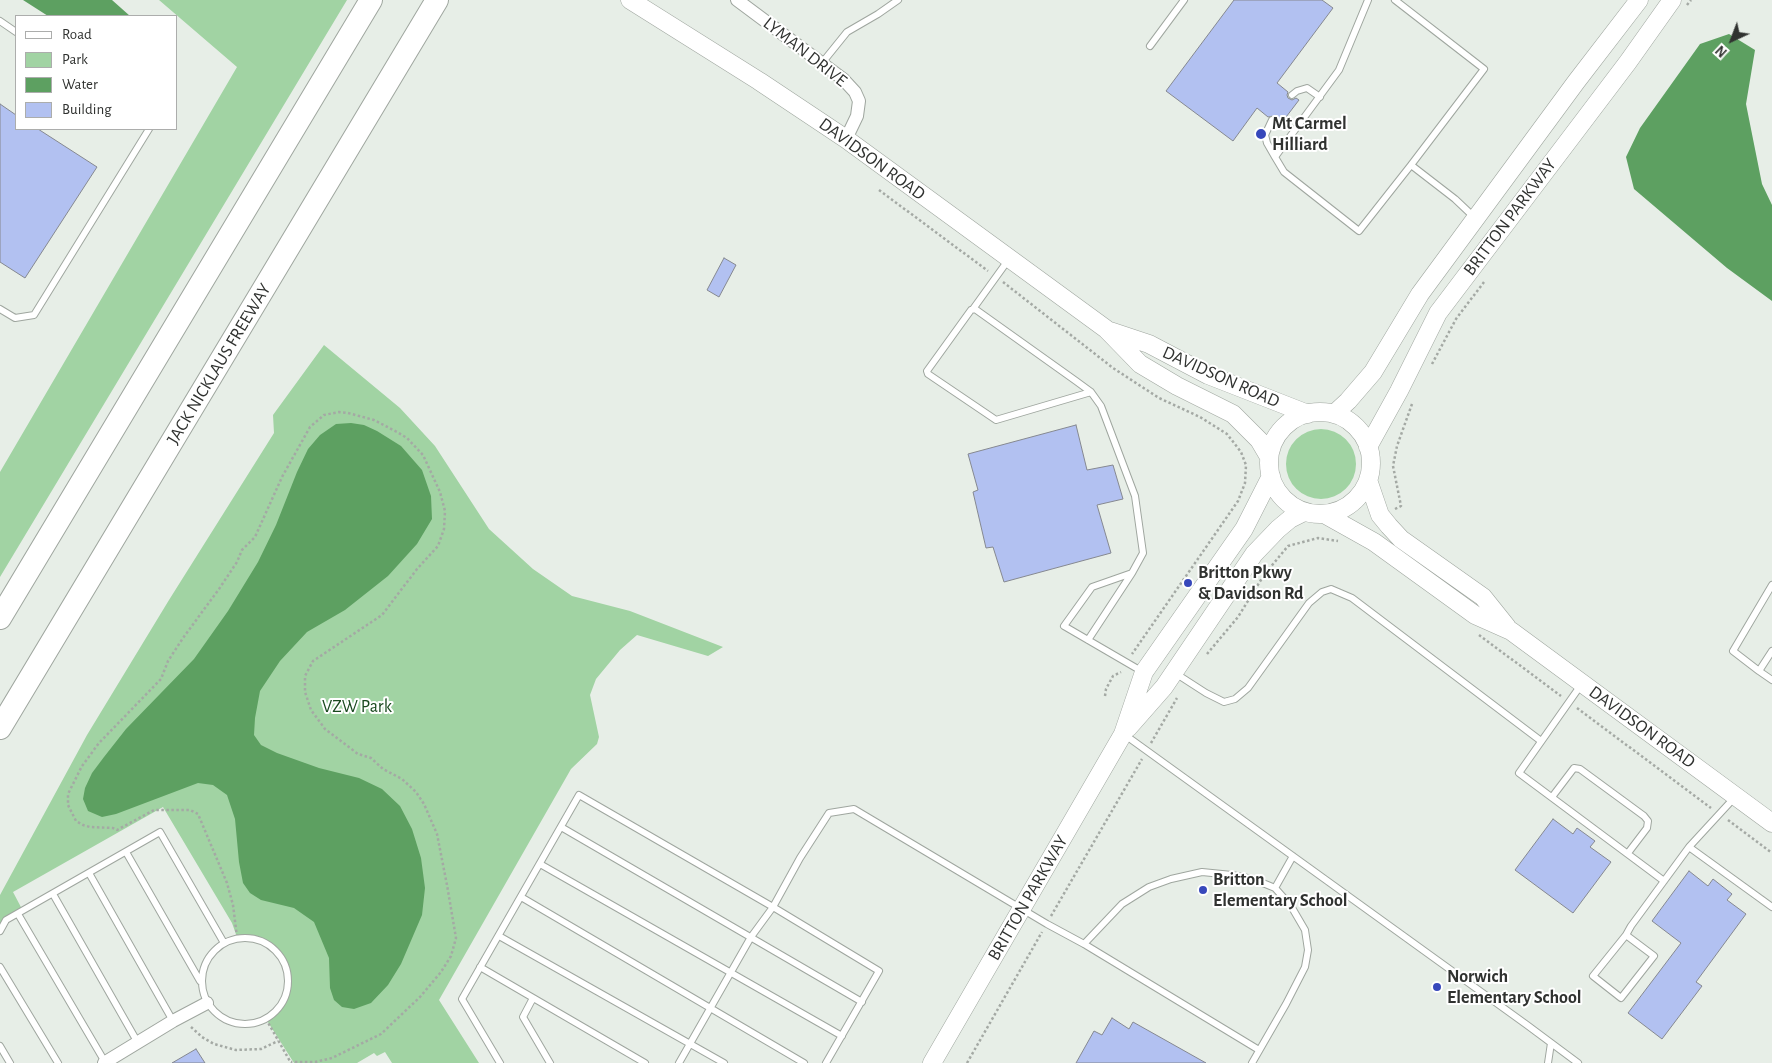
<!DOCTYPE html>
<style>
body{margin:0}
#map{position:relative;width:1772px;height:1063px;overflow:hidden;background:#e7eee7;font-family:"Alegreya Sans",sans-serif}
canvas{display:block}
.legend{position:absolute;left:15px;top:15px;width:162px;height:115px;box-sizing:border-box;background:#fff;border:1px solid #acadac;margin:0;padding:6px 9px;list-style:none;font-size:15px;color:#303230}
.legend li{display:flex;align-items:center;gap:10px;height:25px}
.legend b{width:25px;border:1px solid #acadac}
.north{position:absolute;left:1707px;top:15px;width:50px;height:50px;-webkit-text-stroke:4px #fff;paint-order:stroke;rotate:223deg;font-size:14px;font-weight:700;line-height:20px;text-align:center;color:#303230}
.north::after{content:'';display:block;margin:auto;width:18px;height:22px;background:#303230;clip-path:polygon(50% 0,100% 100%,50% 72%,0 100%)}
</style>
<div id="map">
<canvas width="1772" height="1063"></canvas>
<ul class="legend">
<li><b style="height:6px;background:#fff"></b>Road</li>
<li><b style="height:14px;background:#a1d3a3"></b>Park</li>
<li><b style="height:14px;background:#5da061"></b>Water</li>
<li><b style="height:14px;background:#b2c1f1"></b>Building</li>
</ul>
<div class="north">N</div>
</div>
<script>
const ctx = document.querySelector('canvas').getContext('2d');
ctx.lineJoin = 'round';
function fill(path, color) {
  ctx.fillStyle = color;
  ctx.fill(path, 'evenodd');
}
function shape(rows) {
  const path = new Path2D();
  for (const r of rows) {
    if (r.length === 3) {
      path.moveTo(r[0] + r[2], r[1]);
      path.arc(r[0], r[1], r[2], 0, 2 * Math.PI);
      continue;
    }
    path.moveTo(r[0], r[1]);
    for (let i = 2; i < r.length; i += 2) path.lineTo(r[i], r[i + 1]);
  }
  return path;
}
function strokePath(path, color, width, dash) {
  ctx.strokeStyle = color;
  ctx.lineWidth = width;
  ctx.lineCap = dash ? 'butt' : 'round';
  ctx.setLineDash(dash || []);
  ctx.stroke(path);
}
function label(font, color, halo, rows, align = 'center') {
  ctx.font = font + ' "Alegreya Sans",sans-serif';
  ctx.lineWidth = 4;
  ctx.setLineDash([]);
  ctx.textBaseline = 'middle';
  ctx.strokeStyle = halo;
  ctx.fillStyle = color;
  for (const [text, x, y, turn = 0] of rows) {
    ctx.save();
    ctx.translate(x, y);
    ctx.rotate((+turn || 0) * Math.PI / 180);
    ctx.textAlign = isNaN(turn) ? turn : align;
    if (halo) ctx.strokeText(text, 0, 0);
    ctx.fillText(text, 0, 0);
    ctx.restore();
  }
}
const green = shape([
 [159,0,347,0,0,577,0,472,237,67],
 [324,345,400,408,435,446,489,529,533,569,572,596,630,611,723,647,708,656,637,635,620,650,596,679,590,695,599,737,597,744,571,769,439,1000,479,1063,392,1063,385,1052,377,1056,374,1053,357,1063,294,1063,266,1019,279,1008,288,986,285,962,273,947,263,941,251,937,237,937,232,923,163,807,13,892,23,911,6,920,0,931,0,895,87,735,169,600,274,433,273,415],
 [1321,464,35]
]);
const water = shape([
 [23,0,112,0,130,16,48,16],
 [1729,34,1755,50,1746,104,1762,184,1772,205,1772,301,1727,268,1634,189,1626,157,1640,128,1700,44],
 [351,423,364,425,377,431,401,446,422,470,431,496,432,519,417,544,388,576,345,610,307,632,280,661,260,691,255,718,254,735,261,745,277,753,319,768,359,778,382,789,400,806,412,829,421,858,425,888,422,915,401,964,388,985,371,1003,354,1009,342,1007,334,1000,330,988,329,958,314,922,294,908,261,900,250,893,243,883,239,862,235,819,227,795,213,785,198,783,116,814,102,817,88,811,83,799,85,788,92,773,104,757,126,729,194,659,228,611,258,562,276,525,297,472,308,449,320,435,336,424]
]);
const building = shape([
 [1234,0,1322,0,1333,8,1277,83,1288,92,1287,95,1288,98,1292,100,1296,98,1299,100,1280,125,1276,123,1277,119,1275,116,1268,117,1257,108,1233,141,1166,91,1234,0],
 [0,104,16,115,16,129,38,129,97,167,25,278,0,262,0,104],
 [724,258,736,265,719,297,707,290,724,258],
 [1076,425,1087,470,1113,465,1123,499,1097,505,1111,553,1004,582,993,547,986,548,973,492,978,490,968,454,1076,425],
 [1553,819,1573,834,1577,828,1595,841,1590,847,1611,862,1573,913,1515,870,1553,819],
 [1689,871,1708,886,1713,879,1732,894,1727,900,1746,914,1696,982,1702,986,1662,1039,1628,1013,1681,943,1652,921,1689,871],
 [1112,1018,1129,1029,1133,1022,1206,1063,1076,1063,1094,1031,1102,1035,1112,1018],
 [196,1049,205,1063,172,1063,196,1049]
]);
const path = shape([
 [1687,5,1691,0],
 [879,190,988,271],
 [1003,282,1113,368,1159,398,1200,417,1227,434,1241,452,1246,465,1245,483,1238,501,1132,654],
 [1432,364,1456,319,1484,282],
 [1395,509,1401,506,1393,466,1397,446,1412,404],
 [1479,635,1561,696],
 [1207,654,1238,617,1264,575,1288,546,1318,538,1338,541],
 [1105,696,1106,689,1113,676,1121,672],
 [1577,708,1711,808],
 [1151,743,1177,698],
 [1728,820,1772,853],
 [1051,916,1142,759],
 [237,937,233,905,227,883,198,814,190,810,154,810,117,830,113,828,90,827,83,825,76,821,68,805,68,794,82,766,99,743,161,679,168,661,183,638,219,589,237,562,242,550,255,537,282,477,310,427,324,415,339,412,348,413,374,420,397,432,407,438,423,455,440,492,445,511,444,529,438,546,417,569,382,615,313,661,305,676,305,692,311,710,325,729,358,754,371,758,383,769,402,779,416,792,424,804,437,834,447,885,456,938,451,956,441,972,420,997,381,1034,332,1058,315,1062,291,1062],
 [266,1019,291,1063],
 [191,1027,202,1037,214,1044,236,1050,261,1049,278,1041],
 [967,1063,1042,932]
]);
const service = shape([
 [1368,0,1339,70,1275,157,1284,172,1359,231,1411,165],
 [1395,0,1484,69,1411,165,1455,199,1474,217],
 [0,21,16,32],
 [1150,46,1184,0],
 [822,63,847,32,878,14,898,0],
 [1292,95,1297,91,1307,88,1320,97],
 [1272,120,1265,135,1267,143,1275,157],
 [0,309,15,318,34,315,149,129],
 [973,309,1009,259],
 [1091,392,996,420,928,374,927,371,971,310,975,309,1076,381,1091,392,1101,406,1135,496,1143,553,1132,573,1092,587,1064,626,1143,672],
 [1772,585,1733,651,1759,671,1772,651],
 [1088,640,1132,573],
 [1759,671,1772,680],
 [1175,673,1206,693,1224,702,1235,699,1248,688,1309,603,1322,592,1331,589,1352,598,1541,741],
 [1581,685,1519,773,1664,881],
 [1125,735,1527,1025,1578,1063],
 [1552,797,1574,768,1580,769,1644,816,1648,821,1647,828,1628,853],
 [561,827,862,1002],
 [1689,847,1772,907],
 [126,852,200,981],
 [540,864,842,1036],
 [89,873,173,1021],
 [53,894,138,1043],
 [521,897,804,1063],
 [18,914,105,1062],
 [0,931,6,920,160,832,224,943],
 [1626,935,1593,976,1621,998,1654,956,1626,935,1631,926,1689,847,1735,797],
 [499,936,724,1063],
 [245,981,43],
 [1084,944,1122,904,1149,887,1171,879,1202,872,1232,875,1253,879,1275,888],
 [0,967,58,1063],
 [480,967,645,1063],
 [533,998,523,1017,550,1063],
 [0,1046,10,1063],
 [500,1063,462,999,579,795,773,907,800,858,829,813,854,809,1047,924,1084,944,1259,1050],
 [679,1063,751,937,773,907,879,971,826,1063],
 [1252,1063,1286,1004,1305,967,1308,950,1305,930,1291,906,1275,888,1293,856],
 [1548,1063,1551,1043]
]);
const minor = shape([
 [737,0,843,79,855,92,859,101,857,116,846,139],
 [104,1063,173,1021,207,1003]
]);
const secondary = shape([
 [630,0,759,81,846,139,1106,329,1140,364,1177,386,1233,414,1259,440,1269,457],
 [1110,331,1149,344,1208,375,1308,414],
 [1320,463,51],
 [1334,414,1348,401,1373,372,1420,294,1576,82,1639,0],
 [1368,447,1399,391,1438,313,1628,62,1672,0],
 [1368,480,1380,515,1389,526,1401,539,1483,597,1507,627],
 [1324,514,1374,542,1475,615,1511,631,1772,823],
 [1128,728,1164,687,1254,554,1278,529,1290,519,1304,512],
 [932,1063,1123,734,1144,672,1244,529,1271,476]
]);
const motorway = shape([
 [0,618,371,0],
 [0,728,437,0]
]);
const markers = [
 [1261,134,6,"#3748bb"],
 [1188,583,5,"#3748bb"],
 [1203,890,5,"#3748bb"],
 [1437,987,5,"#3748bb"]
];
const streetNames = [
 ["LYMAN DRIVE",805,52,38],
 ["DAVIDSON ROAD",872,159,36],
 ["BRITTON PARKWAY",1510,217,-53],
 ["JACK NICKLAUS FREEWAY",219,364,-59],
 ["DAVIDSON ROAD",1221,377,24],
 ["DAVIDSON ROAD",1642,727,36],
 ["BRITTON PARKWAY",1028,898,-60]
];
const poiNames = [
 ["Mt Carmel",1272,124],
 ["Hilliard",1272,145],
 ["Britton Pkwy",1198,573],
 ["& Davidson Rd",1198,594],
 ["Britton",1213,880],
 ["Elementary School",1213,901],
 ["Norwich",1447,977],
 ["Elementary School",1447,998]
];
const parkNames = [
 ["VZW Park",357,707]
];
fill(green, '#a1d3a3');
fill(water, '#5da061');
fill(building, '#b2c1f1');
strokePath(building, '#858890', 1);
strokePath(service, '#9fa69f', 8);
strokePath(minor, '#9fa69f', 14);
strokePath(secondary, '#9fa69f', 19);
strokePath(motorway, '#9fa69f', 24);
strokePath(path, '#a4a9a4', 2.5, [2.5, 2.5]);
strokePath(service, '#fff', 6);
strokePath(minor, '#fff', 12);
strokePath(secondary, '#fff', 18);
strokePath(motorway, '#fff', 22);
for (const [x, y, r, color] of markers) {
  const dot = new Path2D();
  dot.arc(x, y, r, 0, 2 * Math.PI);
  ctx.fillStyle = color;
  ctx.fill(dot);
  strokePath(dot, '#fff', 2);
}
label('18px', '#303230', '#fff', streetNames);
label('bold 18px', '#303230', '#fff', poiNames, 'left');
label('18px', '#19491e', '#fff', parkNames);
</script>
